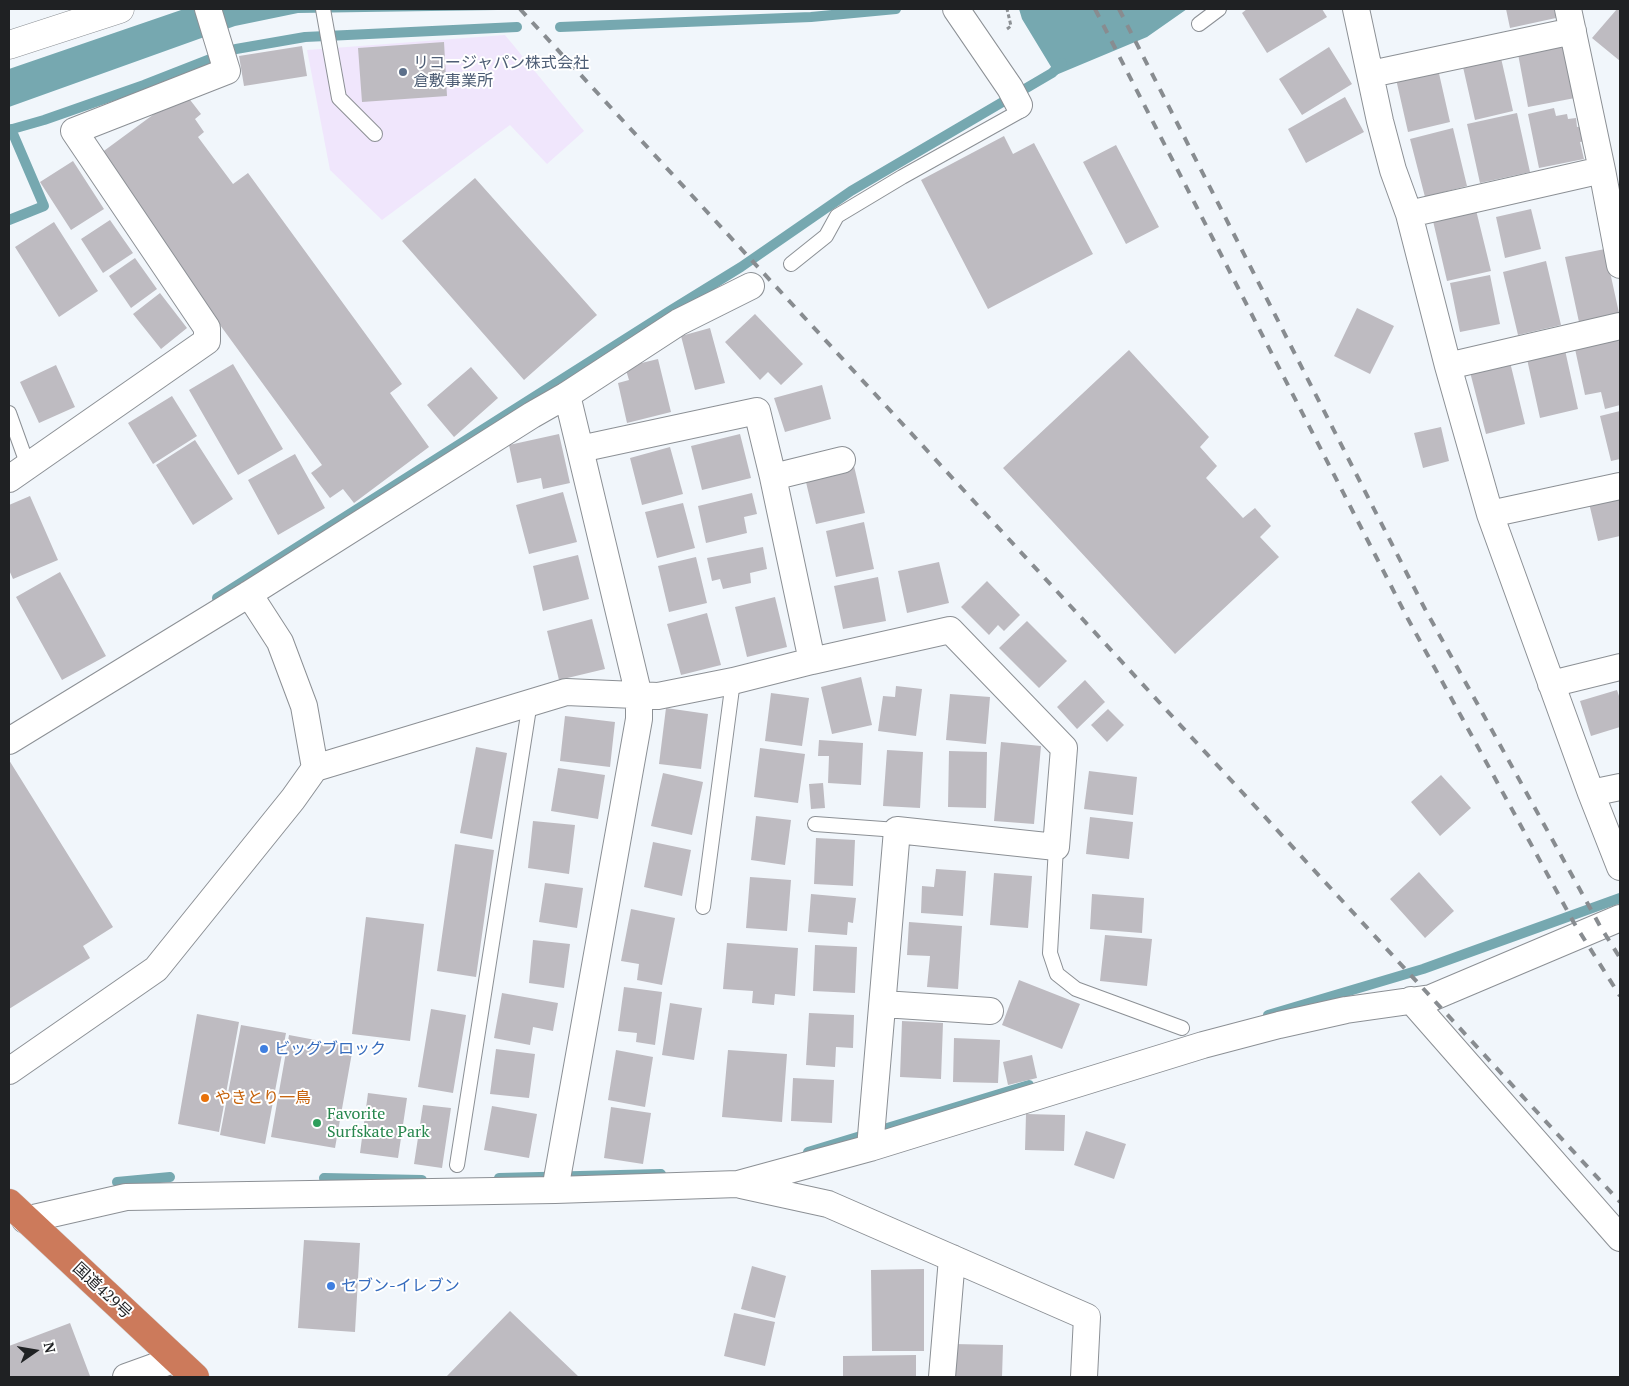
<!DOCTYPE html>
<meta charset="utf-8">
<style>
body{margin:0}
#map{position:relative;width:1629px;height:1386px;overflow:hidden;background:#f1f6fb;font-family:"PT Serif",serif}
canvas{display:block}
.frame{position:absolute;inset:0;border:10px solid #1f2123;pointer-events:none}
.north{position:absolute;left:10px;top:1326px;width:50px;height:50px;-webkit-text-stroke:4px #fff;paint-order:stroke;rotate:77deg;font-size:14px;font-weight:700;line-height:20px;text-align:center;color:#1f2123}
.north::after{content:'';display:block;margin:auto;width:18px;height:22px;background:#1f2123;clip-path:polygon(50% 0,100% 100%,50% 72%,0 100%)}
</style>
<div id="map">
<canvas width="1629" height="1386"></canvas>
<div class="frame"></div>
<div class="north">N</div>
</div>
<script>
const ctx = document.querySelector('canvas').getContext('2d');
ctx.lineJoin = 'round';
function fill(path, color) {
  ctx.fillStyle = color;
  ctx.fill(path, 'evenodd');
}
function shape(rows) {
  const path = new Path2D();
  for (const r of rows) {
    path.moveTo(r[0], r[1]);
    for (let i = 2; i < r.length; i += 2) path.lineTo(r[i], r[i + 1]);
  }
  return path;
}
function strokePath(path, color, width, dash) {
  ctx.strokeStyle = color;
  ctx.lineWidth = width;
  ctx.lineCap = dash ? 'butt' : 'round';
  ctx.setLineDash(dash || []);
  ctx.stroke(path);
}
function label(font, color, halo, rows, align = 'center') {
  ctx.font = font + ' "PT Serif","Noto Sans JP",serif';
  ctx.lineWidth = 4;
  ctx.setLineDash([]);
  ctx.textBaseline = 'middle';
  ctx.strokeStyle = halo;
  ctx.fillStyle = color;
  for (const [text, x, y, turn = 0] of rows) {
    ctx.save();
    ctx.translate(x, y);
    ctx.rotate((+turn || 0) * Math.PI / 180);
    ctx.textAlign = isNaN(turn) ? turn : align;
    if (halo) ctx.strokeText(text, 0, 0);
    ctx.fillText(text, 0, 0);
    ctx.restore();
  }
}
const commercial = shape([
 [505,35,584,131,547,164,510,125,382,220,330,170,307,50]
]);
const water = shape([
 [184,9,564,9,298,13,235,26,9,107,9,69],
 [1019,9,1187,9,1147,37,1056,75,1022,19]
]);
const stream = shape([
 [560,27,811,17,896,9],
 [9,130,44,120,144,85,236,49,305,37,517,27],
 [9,220,44,206,11,129],
 [217,598,668,312,741,267,851,191,1052,73,1062,63],
 [1268,1015,1423,969,1620,898],
 [808,1152,1029,1085],
 [324,1178,422,1180],
 [499,1178,661,1174],
 [117,1182,170,1177]
]);
const building = shape([
 [1247,9,1322,9,1327,17,1267,53,1242,13],
 [1506,9,1554,9,1556,18,1510,28],
 [1617,9,1620,9,1620,61,1592,38],
 [444,42,447,96,362,102,358,48],
 [1566,45,1575,98,1528,107,1518,54],
 [302,46,307,76,244,86,239,56],
 [1329,47,1352,84,1302,115,1279,79],
 [1501,58,1513,111,1475,120,1463,67],
 [1438,69,1450,122,1408,132,1396,79],
 [184,92,201,114,195,119,204,132,198,137,233,184,248,173,402,384,390,393,429,447,354,503,343,489,330,498,311,473,322,465,97,156],
 [1345,97,1364,132,1306,163,1288,129],
 [1554,108,1556,116,1567,114,1568,119,1576,118,1577,127,1584,126,1587,141,1580,142,1584,159,1539,168,1528,114],
 [1517,113,1530,172,1480,183,1467,124],
 [1453,128,1467,186,1425,197,1410,139],
 [1004,136,1013,154,1034,143,1093,254,988,309,921,180],
 [1116,145,1159,227,1126,244,1083,162],
 [73,161,104,209,71,230,40,182],
 [475,178,597,315,524,380,402,241],
 [1531,209,1541,249,1505,258,1496,217],
 [1476,210,1491,271,1447,281,1433,221],
 [110,220,133,253,103,273,81,239],
 [54,222,98,291,59,317,15,247],
 [1605,249,1619,313,1579,322,1565,257],
 [135,258,157,289,131,308,109,276],
 [1546,261,1561,325,1518,335,1503,272],
 [1490,275,1500,324,1460,332,1450,283],
 [160,293,187,328,161,349,133,314],
 [1357,308,1394,326,1370,374,1334,356],
 [755,314,803,364,781,385,768,372,760,380,725,342],
 [710,328,725,383,695,390,681,336],
 [1618,338,1620,346,1620,405,1605,409,1601,392,1585,395,1575,349],
 [1129,350,1209,437,1200,447,1217,466,1206,478,1243,518,1255,508,1271,526,1260,537,1279,557,1175,654,1003,468],
 [1565,350,1578,409,1540,418,1527,359],
 [658,359,671,412,627,423,618,383,629,380,625,367],
 [1510,362,1525,424,1486,434,1470,372],
 [233,364,283,449,238,475,189,390],
 [56,365,75,407,39,423,20,382],
 [471,367,498,398,454,437,427,405],
 [822,385,831,419,785,432,774,398],
 [172,396,197,436,153,464,128,423],
 [1620,411,1620,459,1611,461,1600,416],
 [1441,427,1449,461,1423,468,1414,433],
 [559,434,570,483,543,489,541,478,517,483,509,445],
 [740,434,751,478,702,490,691,446],
 [195,440,233,499,193,525,156,465],
 [670,447,683,494,642,505,630,458],
 [295,454,325,508,278,535,248,480],
 [854,466,865,513,816,524,805,478],
 [563,492,577,542,529,554,516,505],
 [752,493,757,514,744,517,747,533,706,543,698,506],
 [30,496,58,560,13,579,9,570,9,505],
 [1620,496,1620,536,1598,541,1589,503],
 [683,503,695,548,657,558,645,512],
 [864,522,874,569,836,577,826,531],
 [763,547,767,569,750,573,751,583,723,589,720,579,712,581,707,558],
 [578,555,589,599,543,611,533,566],
 [696,557,707,603,669,612,658,566],
 [939,562,949,603,907,613,898,571],
 [60,572,106,656,62,680,16,597],
 [878,577,886,621,843,629,834,586],
 [987,581,1020,615,1004,631,998,625,989,635,961,607],
 [775,597,787,647,747,657,735,607],
 [707,613,721,665,681,675,667,624],
 [592,619,605,669,559,680,547,631],
 [1027,621,1067,661,1039,688,999,648],
 [861,677,872,725,832,734,821,687],
 [1085,680,1105,702,1077,729,1057,707],
 [896,686,922,689,916,736,878,731,883,696,895,697],
 [1617,690,1620,699,1620,727,1591,736,1580,701],
 [771,693,809,698,802,746,765,741],
 [950,694,990,697,986,744,946,740],
 [666,708,708,714,701,769,659,764],
 [1108,709,1124,725,1107,742,1091,725],
 [565,716,615,722,610,767,560,761],
 [819,740,863,743,861,785,828,783,829,756,818,756],
 [1001,742,1041,746,1034,824,994,821],
 [476,747,507,753,492,839,460,833],
 [760,748,805,754,798,803,754,797],
 [887,750,923,752,920,808,883,806],
 [949,751,987,752,986,808,948,807],
 [9,760,113,927,83,946,90,958,9,1009],
 [558,768,605,775,598,819,551,811],
 [1089,771,1137,777,1133,815,1084,809],
 [663,773,703,782,692,835,651,826],
 [1441,775,1471,808,1440,836,1411,802],
 [823,783,825,808,811,809,809,784],
 [756,816,791,820,785,865,751,860],
 [1090,817,1133,822,1129,859,1086,854],
 [533,821,575,825,569,874,528,868],
 [816,838,855,840,853,886,814,884],
 [653,842,691,850,682,896,644,887],
 [455,844,494,850,476,977,437,971],
 [936,869,966,871,963,916,921,913,922,886,934,887],
 [1419,872,1454,911,1425,938,1390,899],
 [994,873,1032,876,1028,928,990,925],
 [750,877,791,880,787,931,746,928],
 [545,883,583,888,577,928,539,922],
 [811,894,856,898,853,923,848,922,847,935,808,932],
 [1092,894,1144,898,1142,933,1090,929],
 [631,909,675,918,662,985,637,980,639,964,621,961],
 [366,917,424,924,410,1041,352,1034],
 [909,922,962,926,958,989,927,987,930,956,907,955],
 [1105,935,1152,939,1147,986,1100,981],
 [533,940,570,944,564,988,529,983],
 [727,943,798,948,795,996,775,994,774,1005,752,1003,753,991,723,989],
 [815,945,857,947,855,993,813,991],
 [1019,980,1080,1004,1062,1049,1002,1025],
 [624,987,662,992,655,1045,636,1042,637,1033,618,1031],
 [502,993,558,1003,553,1031,533,1027,530,1045,494,1038],
 [670,1003,702,1008,694,1060,662,1055],
 [431,1009,466,1015,453,1093,418,1087],
 [809,1013,854,1015,853,1048,836,1047,835,1067,806,1065],
 [197,1014,239,1022,219,1132,178,1124],
 [902,1021,943,1023,941,1079,900,1077],
 [241,1025,286,1033,265,1144,220,1135],
 [289,1035,353,1047,335,1148,271,1137],
 [954,1038,1000,1040,998,1083,953,1082],
 [496,1049,535,1054,529,1098,490,1094],
 [616,1050,653,1057,645,1107,608,1100],
 [728,1050,787,1054,782,1122,722,1117],
 [1032,1055,1037,1078,1008,1085,1003,1062],
 [793,1078,834,1080,832,1123,791,1121],
 [368,1093,407,1098,398,1158,360,1153],
 [423,1105,451,1108,442,1168,414,1164],
 [492,1106,537,1114,529,1158,484,1150],
 [611,1107,651,1113,643,1164,604,1158],
 [1026,1114,1065,1115,1064,1151,1025,1150],
 [1086,1131,1126,1144,1114,1179,1074,1165],
 [304,1240,360,1243,355,1332,298,1328],
 [752,1266,786,1276,775,1318,741,1309],
 [924,1269,924,1351,872,1351,871,1270],
 [510,1311,579,1377,446,1377],
 [734,1313,775,1322,765,1366,724,1356],
 [70,1323,90,1376,86,1377,9,1377,9,1346],
 [953,1344,1003,1345,1002,1377,952,1377],
 [916,1355,916,1377,843,1377,843,1356]
]);
const path = shape([
 [1007,29,1011,26,1007,9]
]);
const lane = shape([
 [323,9,339,98,375,134],
 [1199,24,1219,9],
 [791,264,826,236,837,216,902,177,1022,110,1020,105],
 [9,413,28,466],
 [815,824,897,830],
 [1056,847,1050,953,1057,974,1076,989,1182,1028],
 [703,907,733,681],
 [457,1165,530,702]
]);
const street = shape([
 [956,9,1010,88,1019,105],
 [1356,9,1380,121,1393,170,1409,214,1448,366,1490,514,1591,793,1620,867],
 [1568,9,1602,170,1620,265],
 [1371,74,1573,31],
 [1409,214,1602,170],
 [1448,366,1620,326],
 [567,395,580,449],
 [773,477,842,460],
 [9,479,207,341,207,328,74,131,227,71,208,9],
 [1490,514,1620,486],
 [1551,684,1620,667],
 [9,741,249,594,532,415,567,395,679,322,751,286],
 [315,768,566,692,658,696,733,681,812,661,950,630,1064,748,1056,847,897,830,870,1148],
 [1591,793,1620,787],
 [1411,1000,1620,1238],
 [883,1004,990,1011],
 [9,1071,156,969,293,799,315,768,304,706,280,642,249,594],
 [741,1185,828,1204,1087,1317,1084,1377],
 [555,1190,639,719,639,696,580,449,757,411,773,477,812,661],
 [25,1220,126,1197,555,1190,738,1184,870,1148,1203,1045,1279,1025,1346,1010,1431,998,1620,918],
 [126,1377,176,1359],
 [942,1377,952,1258]
]);
const secondary = shape([
 [9,45,120,9]
]);
const highway = shape([
 [9,1203,195,1377]
]);
const rail = shape([
 [520,9,1620,1202],
 [1095,9,1408,619,1574,923,1620,996],
 [1119,9,1425,609,1600,926,1620,958]
]);
const markers = [
 [403,72,5,"#5c6f8a"],
 [264,1049,5,"#3f7fe0"],
 [205,1098,5,"#e8710a"],
 [317,1123,5,"#2e9e5b"],
 [331,1286,5,"#3f7fe0"]
];
const serviceNames = [
 ["リコージャパン株式会社",413,63],
 ["倉敷事業所",413,81]
];
const shopNames = [
 ["ビッグブロック",274,1049],
 ["セブン-イレブン",341,1286]
];
const foodNames = [
 ["やきとり一鳥",215,1098]
];
const leisureNames = [
 ["Favorite",327,1114],
 ["Surfskate Park",327,1132]
];
const streetNames = [
 ["国道429号",102,1291,43]
];
fill(commercial, '#f0e6fc');
fill(water, '#76a8b0');
strokePath(stream, '#76a8b0', 10);
fill(building, '#bebbc1');
strokePath(lane, '#8c9095', 16);
strokePath(street, '#8c9095', 28);
strokePath(secondary, '#8c9095', 29);
strokePath(highway, '#d2d3d3', 29);
strokePath(path, '#8d9195', 3, [4, 2.5]);
strokePath(lane, '#fff', 14);
strokePath(street, '#fff', 26);
strokePath(secondary, '#fff', 28);
strokePath(highway, '#cc7a5b', 28);
strokePath(rail, '#888c90', 4, [9, 9]);
for (const [x, y, r, color] of markers) {
  const dot = new Path2D();
  dot.arc(x, y, r, 0, 2 * Math.PI);
  ctx.fillStyle = color;
  ctx.fill(dot);
  strokePath(dot, '#fff', 2);
}
label('16px', '#4e5e75', '#fff', serviceNames, 'left');
label('16px', '#366cbe', '#fff', shopNames, 'left');
label('16px', '#c56008', '#fff', foodNames, 'left');
label('16px', '#27864d', '#fff', leisureNames, 'left');
label('16px', '#1f2123', '#fff', streetNames);
</script>
